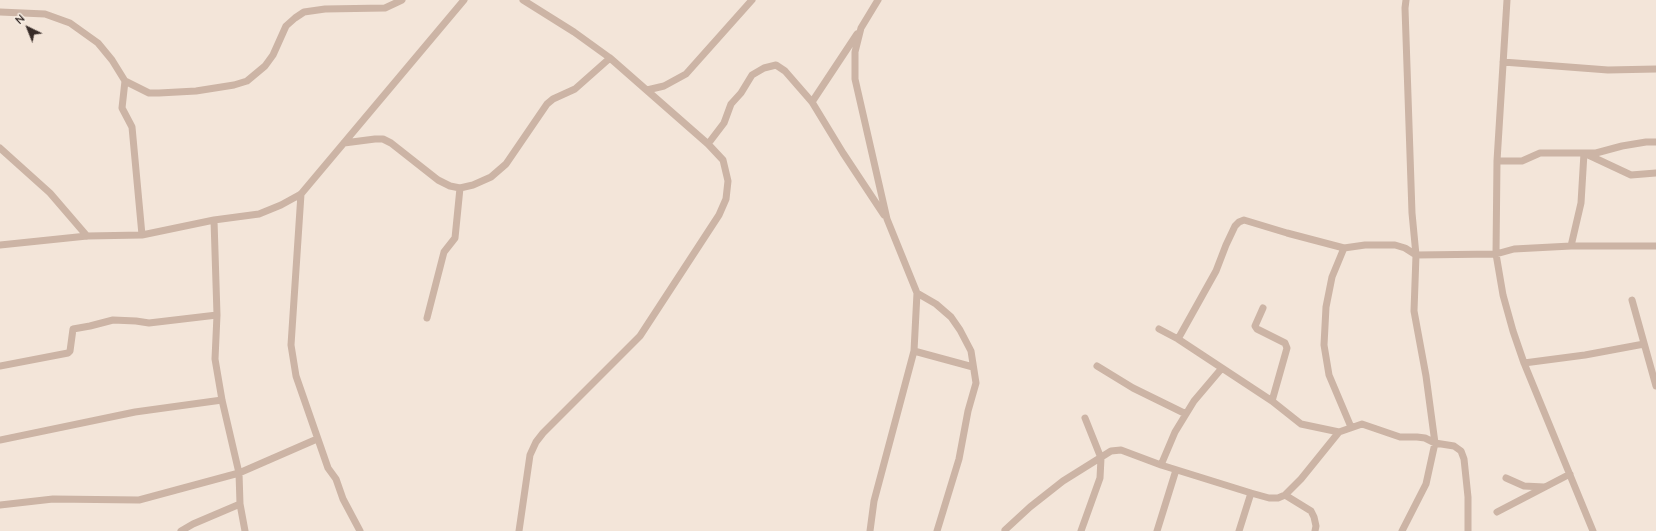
<!DOCTYPE html>
<style>
body{margin:0}
#map{position:relative;width:1656px;height:531px;overflow:hidden;background:#f3e5d9;font-family:Quicksand,sans-serif}
canvas{display:block}
.north{position:absolute;left:8px;top:8px;width:40px;height:40px;-webkit-text-stroke:3px #faf0e6;paint-order:stroke;rotate:317deg;font-size:11px;font-weight:700;line-height:16px;text-align:center;color:#372b27}
.north::after{content:'';display:block;margin:auto;width:14px;height:18px;background:#372b27;clip-path:polygon(50% 0,100% 100%,50% 72%,0 100%)}
</style>
<div id="map">
<canvas width="1656" height="531"></canvas>
<div class="north">N</div>
</div>
<script>
const ctx = document.querySelector('canvas').getContext('2d');
ctx.lineJoin = 'round';
function shape(rows) {
  const path = new Path2D();
  for (const r of rows) {
    path.moveTo(r[0], r[1]);
    for (let i = 2; i < r.length; i += 2) path.lineTo(r[i], r[i + 1]);
  }
  return path;
}
function strokePath(path, color, width, dash) {
  ctx.strokeStyle = color;
  ctx.lineWidth = width;
  ctx.lineCap = dash ? 'butt' : 'round';
  ctx.setLineDash(dash || []);
  ctx.stroke(path);
}
const minor = shape([
 [878,0,861,28,855,52,855,79,887,219,917,293,914,351],
 [1507,0,1497,161,1496,254,1503,295,1513,331,1524,363,1593,531],
 [0,12,45,14,70,23,98,43,112,60,125,81,149,93,159,93,196,91,234,85,247,81,265,66,273,55,286,26,295,18,304,12,325,9,385,8,402,0],
 [1503,62,1608,70,1656,69],
 [125,81,122,108,132,127,142,235],
 [647,90,664,86,686,74,752,0],
 [812,102,857,34],
 [344,143,375,139,383,139,391,143,438,180,450,186,460,188,473,185,491,177,506,164,547,104,553,99,575,89,610,58],
 [708,144,724,123,731,104,741,93,752,75,764,68,776,65,785,71,812,102,843,153,884,215],
 [0,148,50,193,87,236],
 [1497,161,1522,161,1540,153,1584,153,1631,175,1656,173],
 [301,194,291,345,296,376,328,468,336,479,343,499,360,531],
 [214,220,217,315,215,359,222,400,239,473,240,504,245,531],
 [0,245,87,236,142,235,214,220,259,214,281,205,301,194,464,0],
 [1571,246,1581,203,1584,153,1596,153,1622,146,1646,142,1656,142],
 [1344,248,1332,277,1326,307,1324,345,1329,375,1351,427],
 [917,293,936,304,951,317,960,330,971,351,976,383,968,411,959,459,937,531],
 [1632,300,1656,386],
 [1263,308,1255,326,1257,329,1285,343,1287,348,1272,401],
 [427,318,444,252,455,238,460,188],
 [1159,329,1178,339,1272,401,1301,424,1339,432],
 [1178,339,1216,271,1226,245,1235,226,1239,222,1244,220,1287,233,1344,248,1365,245,1395,245,1405,248,1416,255,1496,254,1514,249,1571,246,1656,246],
 [1524,363,1585,355,1644,344],
 [0,366,68,353,70,351,73,329,90,326,113,320,136,321,149,323,217,315],
 [1097,366,1133,388,1186,414],
 [0,440,135,412,222,400],
 [1161,465,1175,432,1194,401,1222,368],
 [1506,478,1524,486,1544,487],
 [1285,495,1311,511,1314,517,1316,526,1315,531],
 [0,505,53,499,139,500,239,473,317,439],
 [1497,512,1570,474],
 [1005,530,1030,507,1063,481,1111,451,1121,450,1161,465,1251,493,1269,498,1278,498,1285,495,1301,479,1339,432,1362,424,1400,437,1417,437,1425,438,1435,443,1454,446,1461,451,1464,459,1468,497,1468,531],
 [181,531,193,524,240,504],
 [519,531,530,455,536,442,543,433,640,336,719,215,726,199,728,181,723,160,708,144,610,58,574,32,523,0],
 [870,531,874,501,914,351,973,367],
 [1081,531,1100,478,1101,458,1085,418],
 [1157,531,1176,470],
 [1239,531,1251,493],
 [1402,531,1426,484,1435,443,1426,376,1414,311,1416,255,1412,213,1405,8,1406,0]
]);
strokePath(minor, '#ccb4a5', 7);
</script>
